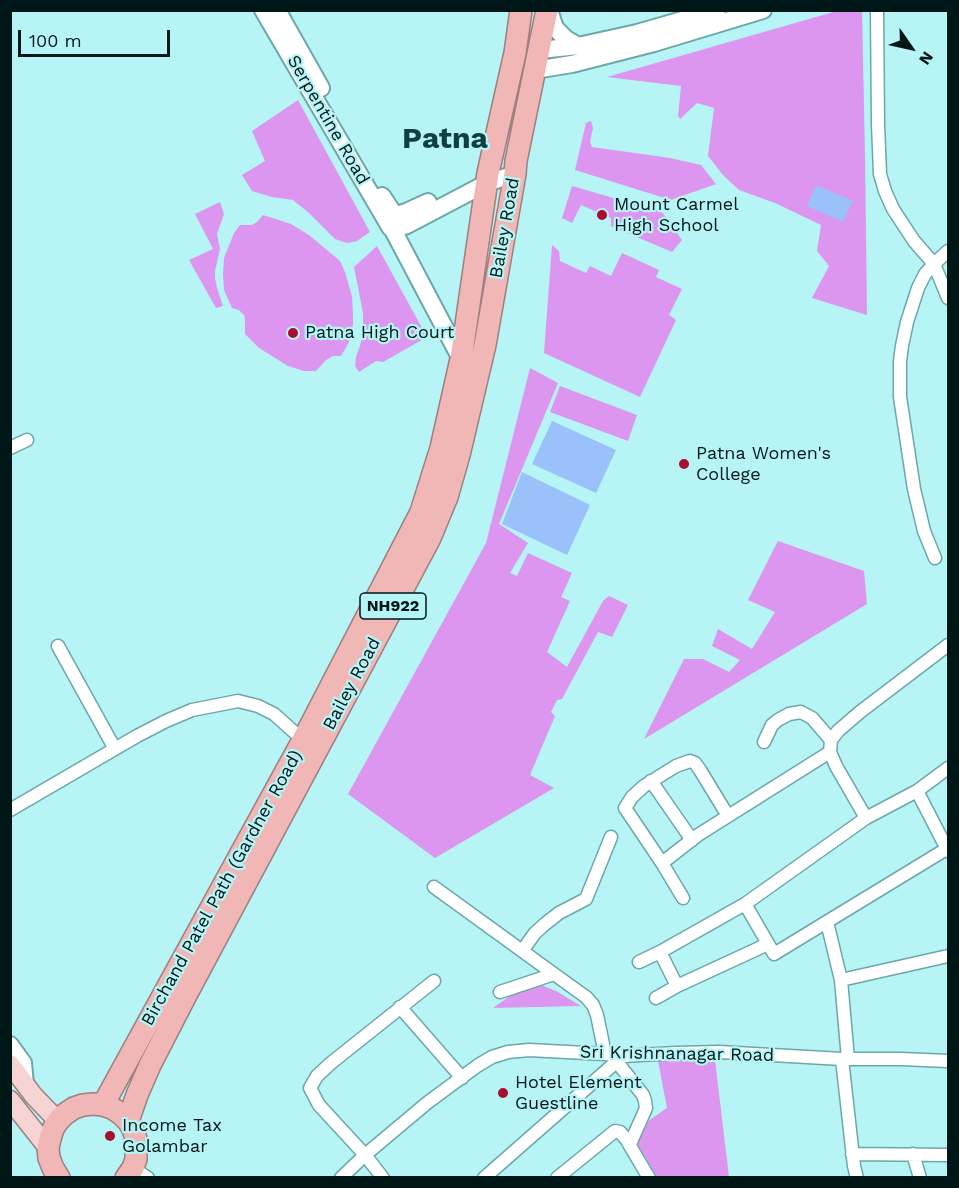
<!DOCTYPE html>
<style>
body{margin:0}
#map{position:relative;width:959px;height:1188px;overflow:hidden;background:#b6f4f6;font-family:"Work Sans",sans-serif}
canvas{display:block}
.frame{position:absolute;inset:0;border:12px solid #001718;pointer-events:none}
.north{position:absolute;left:881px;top:18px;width:60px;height:60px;-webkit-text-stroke:4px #b6f4f6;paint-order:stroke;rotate:124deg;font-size:16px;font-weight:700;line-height:24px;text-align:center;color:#001718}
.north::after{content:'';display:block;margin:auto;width:21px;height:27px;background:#001718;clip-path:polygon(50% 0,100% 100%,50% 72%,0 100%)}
.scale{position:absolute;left:18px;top:30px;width:152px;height:27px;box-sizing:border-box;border:3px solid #001718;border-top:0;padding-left:8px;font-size:18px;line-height:21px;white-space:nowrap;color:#001718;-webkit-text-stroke:4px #b6f4f6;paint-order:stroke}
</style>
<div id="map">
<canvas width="959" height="1188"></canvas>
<div class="frame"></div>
<div class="north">N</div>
<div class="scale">100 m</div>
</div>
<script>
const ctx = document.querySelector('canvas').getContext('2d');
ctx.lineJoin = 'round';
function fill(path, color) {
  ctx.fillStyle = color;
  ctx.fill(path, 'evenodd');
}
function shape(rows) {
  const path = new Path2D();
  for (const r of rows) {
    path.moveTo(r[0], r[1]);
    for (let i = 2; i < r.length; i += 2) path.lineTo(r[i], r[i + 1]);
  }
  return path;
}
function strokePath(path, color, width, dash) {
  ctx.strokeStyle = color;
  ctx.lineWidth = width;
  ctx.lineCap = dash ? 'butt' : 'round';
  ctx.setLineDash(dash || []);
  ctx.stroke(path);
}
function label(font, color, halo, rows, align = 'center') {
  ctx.font = font + ' "Work Sans",sans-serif';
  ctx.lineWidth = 4.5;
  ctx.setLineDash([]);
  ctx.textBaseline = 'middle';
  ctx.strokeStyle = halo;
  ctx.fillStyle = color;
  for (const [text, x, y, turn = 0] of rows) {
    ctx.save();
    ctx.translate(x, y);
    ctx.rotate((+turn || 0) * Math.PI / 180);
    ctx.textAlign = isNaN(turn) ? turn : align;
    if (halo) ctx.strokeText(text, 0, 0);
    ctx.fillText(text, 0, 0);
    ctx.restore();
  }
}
const green = shape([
 [837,11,862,11,865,155,867,315,812,298,829,266,817,251,821,225,775,203,739,190,723,175,708,156,714,108,697,103,680,119,678,116,681,86,607,77],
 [298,100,370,232,357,241,347,243,335,239,309,213,293,200,272,197,252,191,242,175,265,161,252,131],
 [591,121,593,128,590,142,592,147,670,158,701,165,716,184,671,200,575,170,586,123],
 [572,186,662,212,682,240,672,252,611,226,611,218,581,205,572,223,562,218],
 [220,202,224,214,217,234,220,249,215,271,215,278,217,288,223,306,216,308,189,260,213,249,195,214],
 [263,215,291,224,309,235,340,261,345,272,352,296,353,314,353,324,349,342,341,356,333,356,326,360,316,371,304,371,288,366,259,348,245,334,245,319,244,315,239,310,232,308,224,290,223,274,224,258,234,233,240,225,252,225,257,222],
 [552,245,559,251,560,261,586,273,590,266,611,276,622,253,659,270,656,277,682,289,669,315,676,320,640,397,544,353],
 [377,246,427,337,383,362,376,361,359,372,355,366,356,357,360,346,363,333,363,313,354,267],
 [530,368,558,383,499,524,528,543,510,573,517,576,528,553,572,573,561,597,570,601,547,652,567,667,603,601,609,596,628,605,612,637,598,632,562,699,557,700,551,712,555,716,530,775,554,788,435,858,348,794,486,543],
 [560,386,637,415,628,441,550,412],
 [778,541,864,571,867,604,644,739,684,659,703,659,729,672,740,660,712,646,718,629,752,649,775,612,748,600],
 [541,985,556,991,581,1006,493,1008,517,991],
 [715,1060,729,1177,657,1177,631,1133,667,1108,658,1061]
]);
const water = shape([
 [816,185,853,201,843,222,807,206],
 [552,421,616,450,596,493,532,464],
 [522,472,590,505,567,555,502,524]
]);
const street = shape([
 [877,10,878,124,880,174,885,191,893,209,914,241,934,264,948,298],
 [10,448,27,440],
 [935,558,924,531,914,489,900,397,900,361,902,346,907,322,918,288,925,274,934,264,948,251],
 [58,646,115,749],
 [764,742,772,725,778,720,789,714,801,712,812,718,831,740],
 [651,781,692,840],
 [917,791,948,851],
 [10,810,137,736,166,721,192,710,238,701,258,706,274,714,303,740],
 [866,818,836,766,830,752,831,740,838,731,860,712,948,645],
 [662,863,698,835,830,752],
 [434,887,554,974],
 [683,898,662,863,625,808,632,797,644,786,676,766,690,761,695,763,700,770,728,816],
 [745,904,774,954,948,848],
 [827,922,841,980,848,1059],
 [522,951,535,933,545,924,559,913,586,899,611,837],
 [660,952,677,986,768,944],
 [639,962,660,952,745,904,866,818,917,791,948,768],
 [841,980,948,956],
 [500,992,554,974,586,997,593,1005,597,1015,605,1054],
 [656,998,677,986],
 [400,1007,462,1078],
 [842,1059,854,1166,857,1178],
 [617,1062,643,1095,645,1101,646,1108,643,1115,630,1144],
 [852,1154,948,1155],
 [913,1154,920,1178],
 [133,1168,148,1178],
 [341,1178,365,1155,427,1103,477,1066,492,1057,508,1052,529,1050,605,1054,623,1056,676,1053,719,1052,842,1059,901,1059,948,1061],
 [383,1178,365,1155,319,1105,310,1088,317,1076,331,1063,434,981],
 [484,1178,623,1056],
 [557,1178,615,1131,620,1132,626,1139,649,1178]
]);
const secondary = shape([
 [263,10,390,227,393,230,407,225,487,183,515,174],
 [277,10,321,88],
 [549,10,555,28,566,39,578,46],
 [540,50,578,46,637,33,717,10],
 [535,70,572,64,654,43,763,10],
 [382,196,394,214,400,214,406,212,428,202],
 [393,230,461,359],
 [10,1045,23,1063,25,1084]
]);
const primary = shape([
 [10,1064,33,1095,58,1121],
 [10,1100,48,1148]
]);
const highway = shape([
 [103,1105,303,740,421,512,441,448,461,359,488,173,515,53,521,10],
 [128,1121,137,1095,150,1065,185,997,430,538,447,497,459,455,485,345,515,174,516,161,547,10],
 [59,1178,53,1168,49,1158,48,1148,50,1139,53,1129,58,1121,65,1114,74,1108,83,1105,93,1104,103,1105,112,1108,121,1114,128,1121,133,1129,136,1139,136,1159,133,1168,126,1178]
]);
const markers = [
 [602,215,6,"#a70e2f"],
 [293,333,6,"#a70e2f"],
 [684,464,6,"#a70e2f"],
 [503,1093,6,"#a70e2f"],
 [110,1136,6,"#a70e2f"]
];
const shields = [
 [393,606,66]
];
const shieldNames = [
 ["NH922",393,606]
];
const streetNames = [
 ["Serpentine Road",328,120,60],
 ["Bailey Road",505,228,-80],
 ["Bailey Road",352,684,-62],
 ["Birchand Patel Path (Gardner Road)",222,888,-61],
 ["Sri Krishnanagar Road",677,1054,1]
];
const poiNames = [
 ["Mount Carmel",614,205],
 ["High School",614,226],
 ["Patna High Court",305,333],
 ["Patna Women's",696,454],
 ["College",696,475],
 ["Hotel Element",515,1083],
 ["Guestline",515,1104],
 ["Income Tax",122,1126],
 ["Golambar",122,1147]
];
const townNames = [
 ["Patna",445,139]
];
fill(green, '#dc96f0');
fill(water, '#9bc1fb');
strokePath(street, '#6ca7a9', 15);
strokePath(secondary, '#6ca7a9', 20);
strokePath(primary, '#9d7f7f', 21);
strokePath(highway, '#9d7f7f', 24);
strokePath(street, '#fff', 12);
strokePath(secondary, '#fff', 16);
strokePath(primary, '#f7d4d4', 18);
strokePath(highway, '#f1b7b7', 21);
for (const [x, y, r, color] of markers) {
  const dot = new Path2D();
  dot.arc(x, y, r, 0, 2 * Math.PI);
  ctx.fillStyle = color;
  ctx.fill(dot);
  strokePath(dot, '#b6f4f6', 2);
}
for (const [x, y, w] of shields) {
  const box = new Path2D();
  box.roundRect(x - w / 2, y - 13, w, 26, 4.5);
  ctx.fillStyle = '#b6f4f6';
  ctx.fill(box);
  strokePath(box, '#001718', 1.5);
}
label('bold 16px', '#001718', null, shieldNames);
label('18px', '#001718', '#b6f4f6', streetNames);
label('18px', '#001718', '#b6f4f6', poiNames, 'left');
label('bold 30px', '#103f41', '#b6f4f6', townNames);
</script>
